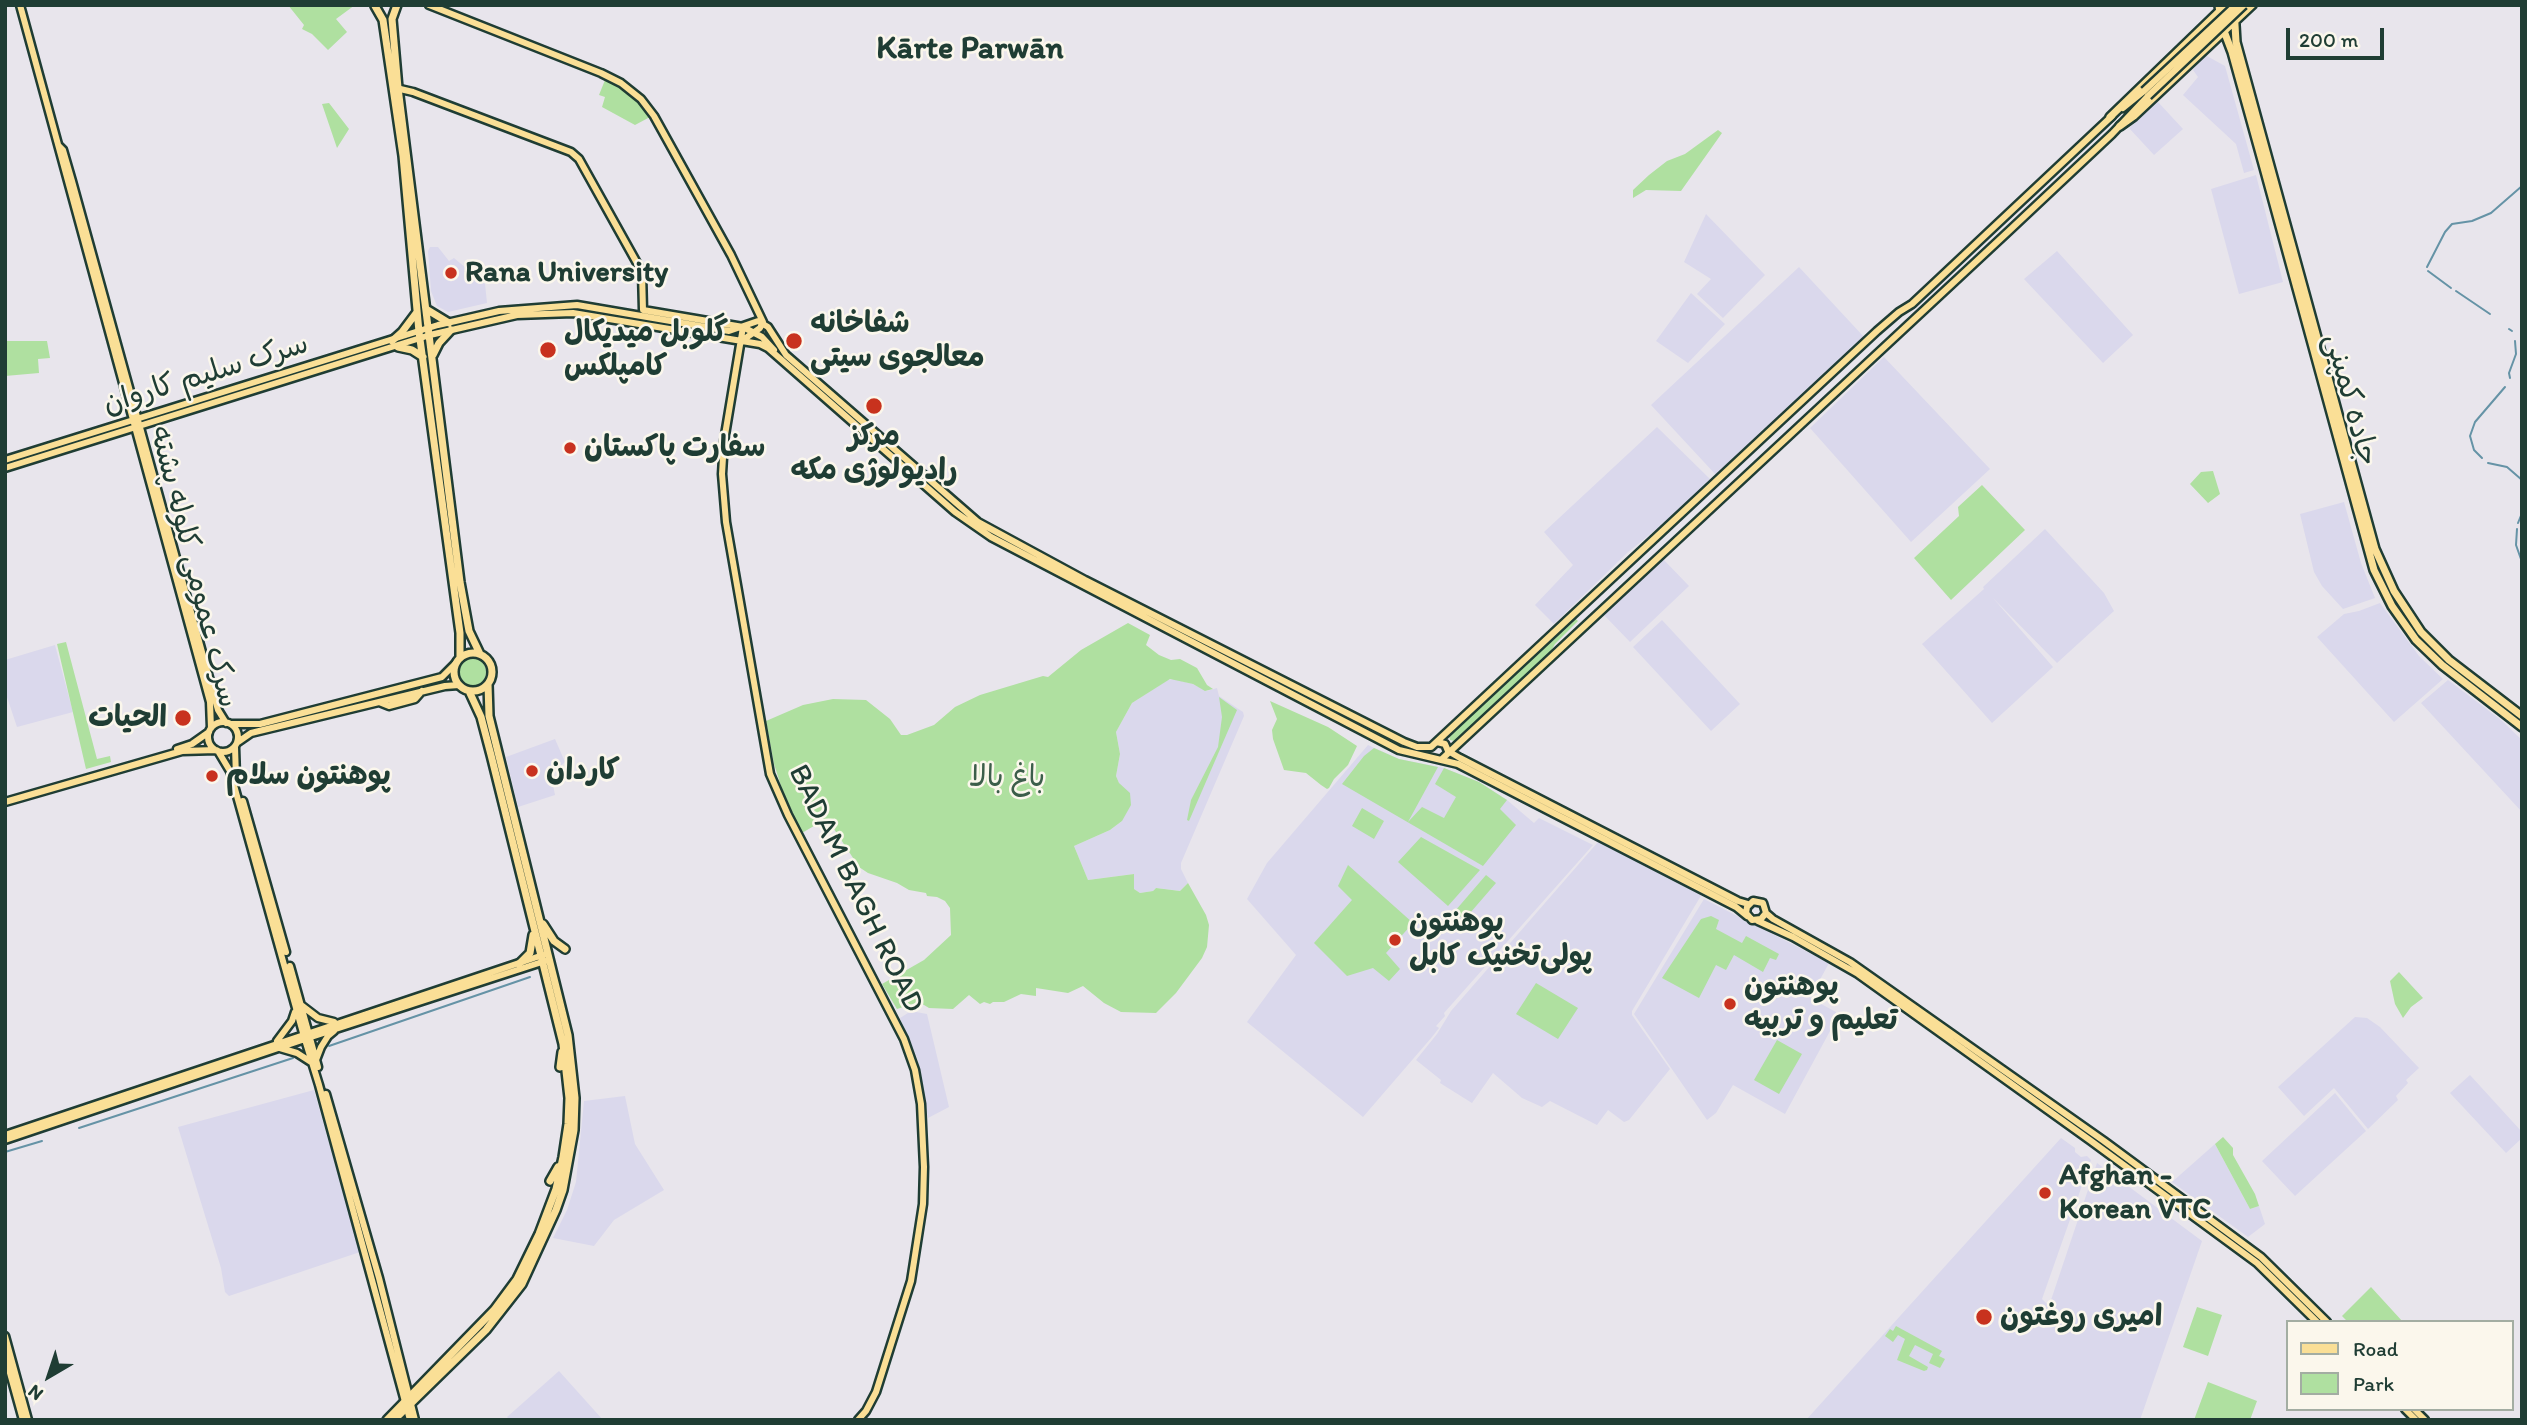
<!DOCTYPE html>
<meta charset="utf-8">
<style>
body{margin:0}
#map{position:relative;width:2527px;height:1425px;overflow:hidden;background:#e8e5ec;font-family:Itim,sans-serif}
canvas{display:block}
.frame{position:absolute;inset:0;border:7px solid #1f3d34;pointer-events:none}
.legend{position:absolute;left:2286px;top:1320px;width:228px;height:91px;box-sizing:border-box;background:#fbf7ec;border:2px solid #a3ada2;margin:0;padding:9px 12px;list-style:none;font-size:21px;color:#1f3d34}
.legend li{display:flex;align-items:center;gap:14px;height:35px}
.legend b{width:35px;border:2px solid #a3ada2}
.north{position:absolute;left:14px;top:1341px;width:70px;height:70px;-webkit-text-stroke:5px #fbf7ec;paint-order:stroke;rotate:219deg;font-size:19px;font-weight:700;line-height:28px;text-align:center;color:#1f3d34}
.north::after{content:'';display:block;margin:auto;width:24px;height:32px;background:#1f3d34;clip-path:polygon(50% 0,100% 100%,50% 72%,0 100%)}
.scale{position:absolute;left:2286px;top:28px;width:98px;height:32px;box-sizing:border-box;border:4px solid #1f3d34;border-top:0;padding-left:9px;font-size:21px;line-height:24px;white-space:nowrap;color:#1f3d34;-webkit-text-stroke:5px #fbf7ec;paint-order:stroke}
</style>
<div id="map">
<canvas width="2527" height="1425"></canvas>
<div class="frame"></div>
<ul class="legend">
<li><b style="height:9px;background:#fadf96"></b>Road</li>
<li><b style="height:19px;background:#afe0a0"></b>Park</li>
</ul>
<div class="north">N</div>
<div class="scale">200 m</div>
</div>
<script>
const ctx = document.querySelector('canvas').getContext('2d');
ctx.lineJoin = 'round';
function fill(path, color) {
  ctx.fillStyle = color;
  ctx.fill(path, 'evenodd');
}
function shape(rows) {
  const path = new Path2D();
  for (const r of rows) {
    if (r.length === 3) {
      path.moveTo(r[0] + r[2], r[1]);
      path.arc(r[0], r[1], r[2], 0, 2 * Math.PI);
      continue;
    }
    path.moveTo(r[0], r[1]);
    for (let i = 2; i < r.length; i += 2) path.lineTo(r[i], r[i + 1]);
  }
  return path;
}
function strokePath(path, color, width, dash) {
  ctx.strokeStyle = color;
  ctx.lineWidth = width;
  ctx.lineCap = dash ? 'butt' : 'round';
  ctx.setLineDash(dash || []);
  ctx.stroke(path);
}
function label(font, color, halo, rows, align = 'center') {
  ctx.font = font + ' Itim,"Playpen Sans Arabic",sans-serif';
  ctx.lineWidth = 5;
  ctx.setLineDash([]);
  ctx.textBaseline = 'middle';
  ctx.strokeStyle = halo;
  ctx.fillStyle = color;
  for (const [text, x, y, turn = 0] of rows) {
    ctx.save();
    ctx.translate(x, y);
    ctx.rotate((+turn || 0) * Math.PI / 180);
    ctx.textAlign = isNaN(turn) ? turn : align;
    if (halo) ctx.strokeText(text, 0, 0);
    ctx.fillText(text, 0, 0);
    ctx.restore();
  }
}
const built = shape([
 [2205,55,2225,66,2254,170,2244,173,2236,144,2183,95,2198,77,2193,70],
 [2158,102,2183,129,2154,155,2129,128],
 [2256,175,2283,282,2239,294,2211,189],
 [1706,214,1765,275,1723,318,1697,294,1711,279,1684,262],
 [430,247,438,247,449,261,454,258,485,284,487,303,448,312,437,306,431,291,428,251],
 [2057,251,2133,335,2103,363,2024,279],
 [1799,267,1864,337,1716,475,1651,405],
 [1691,293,1725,324,1688,363,1656,341],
 [1884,357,1990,469,1911,542,1810,428],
 [1657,427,1710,479,1675,514,1627,553,1554,624,1535,605,1573,565,1544,532],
 [2344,502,2361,563,2375,598,2343,609,2322,586,2314,572,2300,514],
 [2045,529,2104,593,2114,611,2057,663,1993,598,2053,667,1992,723,1922,644,1984,589,1983,587],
 [1663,559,1689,586,1630,642,1604,615],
 [2380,603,2419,656,2443,679,2394,722,2317,637,2344,614,2359,611],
 [1662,620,1740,704,1711,731,1633,647],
 [55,645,73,712,17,727,5,691,5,660],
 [1174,679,1193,684,1207,691,1217,688,1219,696,1243,712,1244,716,1181,863,1181,869,1188,883,1180,891,1156,888,1153,891,1140,893,1134,889,1134,874,1088,880,1074,846,1110,830,1122,821,1119,783,1116,776,1120,754,1116,732,1132,703,1167,680],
 [2448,680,2501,720,2522,740,2522,812,2421,703],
 [555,739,565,762,551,775,555,795,518,807,506,757],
 [1368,745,1399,759,1444,768,1479,782,1507,800,1534,823,1539,818,1593,845,1444,1013,1445,1016,1436,1026,1439,1028,1432,1037,1363,1117,1247,1022,1296,955,1247,899,1267,863],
 [1598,842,1702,894,1632,1011,1632,1015,1670,1069,1629,1120,1624,1122,1608,1110,1597,1125,1550,1101,1542,1107,1522,1098,1493,1073,1472,1103,1440,1083,1441,1080,1416,1060,1437,1034,1451,1011],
 [1704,899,1829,963,1810,998,1836,1012,1836,1020,1785,1114,1733,1085,1716,1113,1707,1120,1634,1014],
 [916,1012,927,1014,949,1107,928,1118,918,1060,900,1018,908,1013],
 [2355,1017,2367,1018,2380,1027,2419,1068,2406,1080,2408,1083,2396,1096,2398,1100,2368,1129,2334,1088,2304,1116,2278,1087],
 [2470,1075,2522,1132,2522,1138,2506,1153,2450,1093],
 [314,1090,360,1252,229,1296,225,1292,221,1268,178,1127],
 [2335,1093,2366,1131,2295,1196,2262,1161],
 [625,1096,635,1144,664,1190,614,1220,594,1246,553,1238,567,1210,576,1182,584,1101],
 [2061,1138,2075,1148,2075,1152,2081,1157,2087,1156,2091,1160,2042,1299,2049,1306,2097,1163,2202,1241,2140,1420,1806,1420],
 [2215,1144,2250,1209,2259,1206,2265,1224,2248,1237,2172,1182],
 [559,1371,603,1420,510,1420,507,1417]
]);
const green = shape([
 [288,5,355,5,336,19,347,32,328,50,312,34,302,29,304,25],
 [605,80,623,88,639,101,650,117,635,125,602,107,605,97,599,95],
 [329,103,349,129,337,148,322,104],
 [1718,130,1722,133,1681,191,1646,190,1633,198,1633,190,1649,175,1667,161,1685,154],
 [5,341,47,341,50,358,38,359,39,373,5,376],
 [2213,471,2220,494,2208,503,2190,484,2201,472],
 [1982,485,2025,530,1951,600,1914,558,1959,516,1958,507],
 [1575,618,1578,621,1555,644,1551,651,1455,741,1450,740,1449,735],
 [1128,623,1150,635,1146,645,1159,655,1171,660,1180,659,1197,668,1207,685,1213,689,1205,691,1193,684,1170,679,1132,703,1116,732,1120,754,1116,776,1119,783,1130,793,1131,805,1122,821,1110,830,1074,846,1088,880,1134,874,1134,889,1140,893,1153,891,1156,888,1180,891,1188,883,1206,915,1209,925,1207,947,1202,958,1176,993,1156,1013,1121,1012,1104,1003,1083,986,1068,993,1036,988,1036,996,1021,994,1004,1002,993,1002,990,1004,984,1002,980,1004,969,995,953,1009,929,1008,919,1002,897,1009,882,984,924,960,951,935,950,908,945,901,937,897,927,896,926,893,909,890,897,883,868,873,859,867,832,826,824,820,802,833,782,789,774,764,766,721,803,705,833,699,866,700,890,719,901,735,907,735,934,725,955,707,980,695,1043,676,1048,677,1081,650],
 [66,642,97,759,110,756,111,762,86,769,57,644],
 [472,672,14],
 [1219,697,1237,710,1189,821,1187,820,1191,800,1218,747,1222,717],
 [1270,701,1328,727,1357,746,1348,765,1334,779,1329,788,1327,789,1321,785,1306,773,1284,770,1273,739,1272,730,1277,719],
 [1374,748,1399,759,1438,767,1408,822,1422,807,1444,818,1456,797,1435,784,1444,768,1479,782,1507,800,1500,809,1516,825,1483,866,1342,784,1364,756],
 [1362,808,1384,821,1374,839,1352,826],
 [1421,837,1480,870,1448,906,1398,862],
 [1348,865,1413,923,1386,953,1400,969,1389,981,1373,968,1347,976,1314,943,1352,900,1338,886],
 [1486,875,1496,883,1464,920,1455,911],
 [1711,916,1719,920,1716,929,1742,943,1746,936,1779,954,1776,960,1770,958,1763,972,1734,955,1726,970,1716,965,1699,998,1662,978,1701,919],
 [2399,972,2423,998,2411,1007,2403,1018,2395,1004,2390,981],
 [1536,983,1578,1008,1558,1039,1516,1014],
 [1777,1040,1802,1054,1779,1094,1754,1080],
 [2223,1137,2233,1148,2233,1155,2255,1194,2259,1206,2250,1209,2215,1144],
 [2371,1287,2403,1322,2348,1322,2342,1316],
 [2197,1307,2222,1315,2208,1356,2183,1347],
 [1896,1326,1942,1351,1939,1356,1945,1359,1940,1368,1929,1363,1933,1354,1915,1345,1909,1356,1928,1367,1927,1370,1924,1371,1897,1360,1905,1339,1898,1335,1893,1342,1885,1336,1890,1329,1893,1331],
 [2208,1382,2257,1401,2250,1420,2194,1420]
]);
const stream = shape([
 [2427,267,2445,232,2452,224,2472,221,2491,213,2522,186],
 [2428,271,2451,288],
 [2456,291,2490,314],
 [2509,329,2512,331],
 [2510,378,2509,373,2516,354,2515,341],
 [2482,458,2474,450,2470,436,2475,422,2505,387],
 [2488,463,2507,467,2522,480],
 [2518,523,2522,513],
 [2517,529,2516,545,2522,562],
 [329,1046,530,977],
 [79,1128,293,1058],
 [5,1152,42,1141]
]);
const major = shape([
 [20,5,210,702,211,728],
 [429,5,601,73,621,83,641,99,654,116,731,255,763,322,760,328,743,340],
 [396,88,413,92,571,152,579,159,642,272,643,310,743,327,762,337,774,350],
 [2123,108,2144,91],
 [59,146,63,150,72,181,218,710,226,723],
 [743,327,724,441,722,474,726,522,770,774,788,815,904,1039,915,1070,921,1104,924,1167,923,1204,911,1281,876,1392,866,1411,858,1420],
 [5,460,438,325,499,311,577,305,729,331,758,321,768,327,786,355,978,522,1085,580,1404,742,1417,747,1431,747,1877,331,1899,312,1912,304,2112,116],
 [5,468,430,335,517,315,573,313,760,344,768,348,955,512,991,537,1399,750,1458,764,1736,907,1747,916],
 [379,702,389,706,415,699,422,691],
 [223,737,15],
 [231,724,260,724,442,677,456,663],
 [238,742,251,733,445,686,459,685],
 [1437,742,1445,744,1448,751,1460,758,1738,901,1748,904],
 [235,747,236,777],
 [177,749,192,744,209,732],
 [218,751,230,771,303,1033,319,1085,410,1420],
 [1442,759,2011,229,2112,134,2148,96],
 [243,801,286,952],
 [5,802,182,751,216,750],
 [1766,913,1761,919,1752,920,1746,913,1747,907,1753,901,1763,903,1766,913,1773,919,1850,962,2104,1141,2261,1257,2327,1322],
 [1758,921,1793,937,1858,974,2091,1141,2257,1263,2317,1322],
 [290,966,318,1067],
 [301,1005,318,1018,334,1022],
 [277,1041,292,1021,295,1012],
 [280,1048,297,1053,311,1062],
 [316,1060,321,1047,328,1036,334,1031],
 [326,1094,379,1278,415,1420],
 [5,1135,543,955],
 [5,1140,305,1039,545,961],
 [5,1336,28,1420],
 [5,1355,23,1420],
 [2405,1409,2416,1420],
 [2414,1409,2425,1420]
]);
const highway = shape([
 [397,5,392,19,398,88,460,582,469,631,480,654],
 [2219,5,2221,23,2232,52,2263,164,2374,570,2392,606,2416,640,2442,665,2522,727],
 [375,6,383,20,403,156,419,332,460,633,460,658],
 [2234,8,2236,42,2375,549,2394,591,2421,632,2449,660,2522,716],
 [2110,117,2226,5],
 [2120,126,2134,116,2252,5],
 [426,309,449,323],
 [392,341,402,332,417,312],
 [398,347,412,350,423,357],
 [433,355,439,343,451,330],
 [473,672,19],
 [543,924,554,941,565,949],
 [519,964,530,953,533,935],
 [560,1067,562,1052],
 [550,1181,558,1167],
 [387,1420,494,1310,517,1279,539,1234,556,1189,563,1157,568,1124,569,1098,563,1044,491,755,481,717,469,691],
 [394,1420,486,1330,522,1284,556,1210,563,1190,574,1130,575,1098,568,1035,489,716,488,684]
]);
const majorBridge = shape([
 [2144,91,2236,5],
 [2148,96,2244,5]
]);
const markers = [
 [451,273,7,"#c8321e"],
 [794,341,9,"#c8321e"],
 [548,350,9,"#c8321e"],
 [874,406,9,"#c8321e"],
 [570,448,7,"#c8321e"],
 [183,718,9,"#c8321e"],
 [532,771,7,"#c8321e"],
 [212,776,7,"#c8321e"],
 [1395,940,7,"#c8321e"],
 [1730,1004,7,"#c8321e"],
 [2045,1193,7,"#c8321e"],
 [1984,1317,9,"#c8321e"]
];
const poiNames = [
 ["Rana University",465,273],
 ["شفاخانه",810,324],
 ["معالجوی سیتی",810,358],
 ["گلوبل میدیکال",564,333],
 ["کامپلکس",564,367],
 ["مرکز",874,437,"center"],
 ["رادیولوژی مکه",874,471,"center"],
 ["سفارت پاکستان",584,448],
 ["الحیات",167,718,"right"],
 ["کاردان",546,771],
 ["پوهنتون سلام",226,776],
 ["پوهنتون",1409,923],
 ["پولی‌تخنیک کابل",1409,957],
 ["پوهنتون",1744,987],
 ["تعلیم و تربیه",1744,1021],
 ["Afghan -",2059,1176],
 ["Korean VTC",2059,1210],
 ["امیری روغتون",2000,1317]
];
const streetNames = [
 ["سرک سلیم کاروان",206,375,-17],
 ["جاده کمپنی",2350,400,75],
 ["سرک عمومی کلوله پشته",193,567,76],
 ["BADAM BAGH ROAD",855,889,64]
];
const parkNames = [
 ["باغ بالا",1007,778]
];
const neighbourhoodNames = [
 ["Kārte Parwān",970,50]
];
fill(built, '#dad8ec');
fill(green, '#afe0a0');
strokePath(stream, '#6593a6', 2);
strokePath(major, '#1f3d34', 11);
strokePath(highway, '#1f3d34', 12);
strokePath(major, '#fadf96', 6);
strokePath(highway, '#fadf96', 7);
strokePath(majorBridge, '#1f3d34', 11, []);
strokePath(majorBridge, '#fadf96', 6);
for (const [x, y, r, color] of markers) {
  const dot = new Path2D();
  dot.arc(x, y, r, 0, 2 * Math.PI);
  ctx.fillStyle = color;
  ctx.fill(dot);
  strokePath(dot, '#fbf7ec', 2.5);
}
label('bold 30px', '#1f3d34', '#fbf7ec', poiNames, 'left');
label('30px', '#1f3d34', '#fbf7ec', streetNames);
label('30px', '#3c5e4a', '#fbf7ec', parkNames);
label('bold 32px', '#1f3d34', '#fbf7ec', neighbourhoodNames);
</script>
